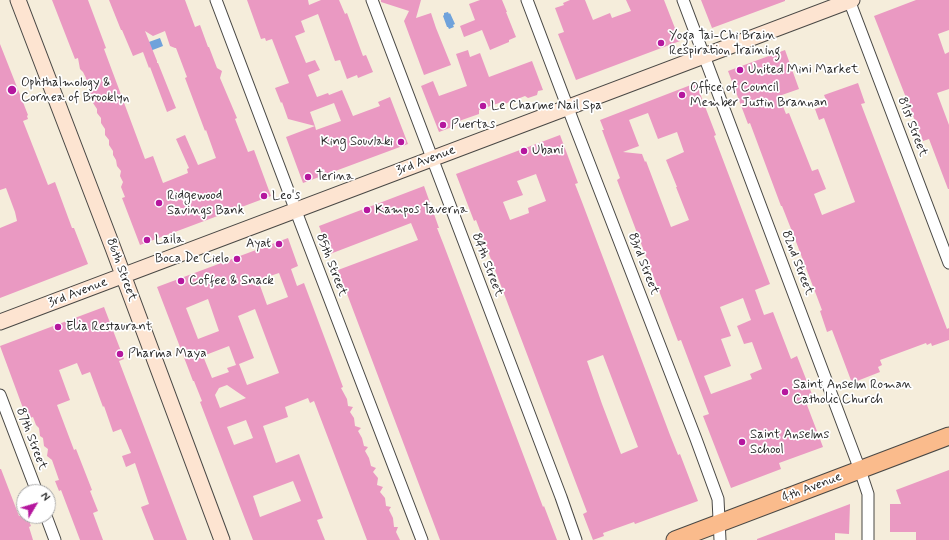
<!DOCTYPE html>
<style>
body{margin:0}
#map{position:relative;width:949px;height:540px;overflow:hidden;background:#f5eddb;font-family:Mynerve,sans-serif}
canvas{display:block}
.north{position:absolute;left:16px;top:484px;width:40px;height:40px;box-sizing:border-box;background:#fff;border:1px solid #aaa;border-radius:50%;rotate:52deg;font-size:11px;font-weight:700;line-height:16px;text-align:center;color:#2b2b2b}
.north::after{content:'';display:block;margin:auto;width:14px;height:18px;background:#b5179e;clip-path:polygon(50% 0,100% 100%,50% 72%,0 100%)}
</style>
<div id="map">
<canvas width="949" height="540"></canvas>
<div class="north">N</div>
</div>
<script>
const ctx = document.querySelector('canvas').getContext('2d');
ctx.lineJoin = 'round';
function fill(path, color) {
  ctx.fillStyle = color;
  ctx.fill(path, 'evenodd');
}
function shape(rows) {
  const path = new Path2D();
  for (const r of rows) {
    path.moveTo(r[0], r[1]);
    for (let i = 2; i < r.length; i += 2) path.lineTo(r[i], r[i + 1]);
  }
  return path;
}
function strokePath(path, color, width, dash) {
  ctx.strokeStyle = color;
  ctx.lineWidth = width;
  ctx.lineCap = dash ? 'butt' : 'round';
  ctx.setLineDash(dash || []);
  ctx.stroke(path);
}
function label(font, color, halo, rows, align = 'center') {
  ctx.font = font + ' Mynerve,sans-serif';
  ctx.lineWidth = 3.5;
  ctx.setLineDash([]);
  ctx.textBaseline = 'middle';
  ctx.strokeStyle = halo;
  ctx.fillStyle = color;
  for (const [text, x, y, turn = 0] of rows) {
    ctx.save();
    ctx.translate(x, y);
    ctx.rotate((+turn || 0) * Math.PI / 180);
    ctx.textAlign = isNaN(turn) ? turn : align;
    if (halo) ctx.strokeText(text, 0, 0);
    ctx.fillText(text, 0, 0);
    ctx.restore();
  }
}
const water = shape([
 [448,12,449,14,450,13,455,24,453,25,454,27,449,29,448,27,447,27,443,16,444,15,444,13],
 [160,38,163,46,150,51,146,43]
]);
const building = shape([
 [52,0,88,0,106,48,104,49,145,159,153,156,163,183,188,173,187,169,189,168,176,139,185,135,198,165,216,158,206,130,205,131,185,78,187,77,176,48,175,48,170,46,165,31,153,36,145,31,157,61,157,63,158,63,176,108,167,112,150,67,149,68,143,52,133,56,122,30,121,30,109,0,185,0,195,27,200,25,208,47,209,47,217,68,222,71,220,78,237,118,235,119,248,152,254,150,271,196,140,245,122,198,125,197,121,187,123,182,120,176,121,171,117,166,116,160,113,155,113,151,109,145,109,140,105,135,105,129,101,123,101,118,97,113,97,109,93,103,94,96,89,93,90,87,85,83,86,78,83,72,80,69,78,58,75,59],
 [247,0,308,0,309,5,321,0,339,0,345,14,347,13,363,56,366,55,373,72,358,78,357,75,347,79,340,60,335,61,318,14,301,21,305,32,295,36,306,63,315,60,320,70,308,75,317,97,328,93,329,95,342,90,353,116,380,106,378,102,390,97,408,144,303,183,286,137,315,126,316,130,341,121,334,103,310,112,315,126,288,119,282,102,281,103,275,88,289,83,272,39,266,41,265,38,261,39],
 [381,0,421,0,416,18,431,13,436,28,451,65,424,75,404,21,409,11,381,2],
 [480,0,502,0,507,12,506,12,516,37,509,40,509,42,490,50,482,30,464,37,460,26,475,20,469,4],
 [570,0,585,0,593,20,610,13,612,18,631,11,626,0,664,0,680,41,576,80,558,34,564,32,555,8,564,5,563,3],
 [701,0,785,0,785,1,712,28],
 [916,0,949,0,949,30,938,34,945,54,949,52,949,89,937,93,949,125,949,189,948,189,929,139,923,141,874,16],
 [0,44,28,115,27,116,28,119,23,121,41,167,48,185,55,182,72,228,74,228,88,264,0,298,0,228,17,221,15,212,6,188,0,190],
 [468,50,470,57,480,53,489,77,532,61,543,90,538,91,537,95,528,98,525,96,502,105,499,103,479,110,479,114,459,121,460,124,439,132,421,86,433,81,439,96,467,86,456,54],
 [785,50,799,89,779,96,786,114,789,113,812,171,818,169,826,189,814,194,822,215,855,202,824,118,819,120,815,109,828,105,824,95,858,83,865,103,861,104,947,329,949,328,949,340,932,346,931,343,927,345,926,343,880,360,882,365,878,367,880,372,852,383,832,330,827,332,820,311,822,310,795,239,782,206,781,206,750,123,748,124,728,71],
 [696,83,716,135,714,136,770,284,755,290,764,315,773,312,791,359,797,356,815,402,807,405,823,447,779,463,781,469,731,488,703,416,709,414,681,340,678,341,617,180,620,178,602,130,604,130,600,120],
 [648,113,658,139,677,132,684,152,666,160,677,187,676,187,689,220,671,227,646,161,645,162,642,154,623,152,639,146,629,120],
 [743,298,751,320,737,326,744,344,752,342,762,369,750,374,752,379,711,394,704,376,731,366,721,339,731,336,720,307],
 [560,135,578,183,575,184,582,202,670,435,678,455,680,454,698,501,635,524,634,522,603,533,604,536,593,540,583,514,587,512,476,220,474,221,456,174],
 [536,174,546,201,528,208,529,213,510,220,503,202,523,195,517,181],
 [603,355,638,447,621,454,602,404,587,361],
 [424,186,439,228,437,228,443,243,543,507,544,506,557,540,440,540,338,270,418,240,411,223,330,254,319,226],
 [288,238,298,266,291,269,297,286,304,283,343,387,341,388,347,399,348,406,353,407,350,412,354,418,355,426,361,428,358,431,362,438,364,446,368,447,365,451,369,458,371,466,376,468,373,472,378,478,377,485,383,487,380,492,385,498,386,506,391,507,389,510,393,518,394,527,398,527,396,532,400,540,367,540,314,401,310,403,308,398,285,407,288,417,263,426,276,463,299,454,323,518,317,520,325,540,253,540,200,402,202,401,194,381,193,381,157,287],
 [279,273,288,297,267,305,258,280],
 [208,299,219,331,198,339,186,308],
 [255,309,279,373,247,385,239,364,254,358,238,316],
 [229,346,236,365,227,368,229,372,212,378,203,356],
 [227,385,246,398,220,408,215,395,219,388],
 [246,420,253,438,234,445,227,427],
 [293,481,301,501,260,517,253,496],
 [104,307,124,359,119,361,187,540,154,540,141,507,149,504,135,463,126,467,122,456,131,453,121,429,113,432,104,406,103,407,90,372,82,375,77,363,59,370,70,400,57,405,74,450,76,449,92,490,90,491,98,511,93,513,103,540,80,540,61,490,59,491,55,481,59,480,52,460,47,456,48,449,44,446,43,438,40,436,39,428,36,425,33,417,27,419,0,346],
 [0,469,1,469,19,516,27,516,31,526,29,527,33,540,0,540],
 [949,470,949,540,916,540,916,532,890,532,890,504,901,504,896,490],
 [850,504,849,534,835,533,835,540,757,540,757,539]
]);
const street = shape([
 [216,0,302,227,422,540],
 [372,0,561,497,576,540],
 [527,0,574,124,696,439,718,499,720,540],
 [683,0,860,470,868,494,868,540],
 [849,0,949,263],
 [0,395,37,492],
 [46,516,55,540]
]);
const secondary = shape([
 [18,0,113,248,222,540],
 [0,322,852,0]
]);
const primary = shape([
 [675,540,949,436]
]);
const markers = [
 [661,43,4,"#b5179e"],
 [740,70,4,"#b5179e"],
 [12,90,5,"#b5179e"],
 [682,95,4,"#b5179e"],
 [483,106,4,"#b5179e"],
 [443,125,4,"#b5179e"],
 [401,142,4,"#b5179e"],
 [524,151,4,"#b5179e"],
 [308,177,4,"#b5179e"],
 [264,196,4,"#b5179e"],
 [159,203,4,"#b5179e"],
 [367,210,4,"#b5179e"],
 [147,240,4,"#b5179e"],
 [279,244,4,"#b5179e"],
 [237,259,4,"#b5179e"],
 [181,281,4,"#b5179e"],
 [58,327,4,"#b5179e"],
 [120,354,4,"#b5179e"],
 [785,392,4,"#b5179e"],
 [742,442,4,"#b5179e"]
];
const poiNames = [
 ["Yoga Tai-Chi Brain",669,36],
 ["Respiration Training",669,51],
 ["United Mini Market",748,70],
 ["Ophthalmology &",21,83],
 ["Cornea of Brooklyn",21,98],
 ["Office of Council",690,88],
 ["Member Justin Brannan",690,103],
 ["Le Charme Nail Spa",491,106],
 ["Puertas",451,125],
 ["King Souvlaki",393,142,"right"],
 ["Ubani",532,151],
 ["Terina",316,177],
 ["Ridgewood",167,196],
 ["Savings Bank",167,211],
 ["Leo's",272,196],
 ["Kampos Taverna",375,210],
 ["Laila",155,240],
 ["Ayat",271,244,"right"],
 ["Boca De Cielo",229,259,"right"],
 ["Coffee & Snack",189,281],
 ["Elia Restaurant",66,327],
 ["Pharma Maya",128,354],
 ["Saint Anselm Roman",793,385],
 ["Catholic Church",793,400],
 ["Saint Anselms",750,435],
 ["School",750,450]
];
const streetNames = [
 ["81st Street",912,127,69],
 ["3rd Avenue",426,161,-21],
 ["82nd Street",797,263,69],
 ["83rd Street",643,264,69],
 ["85th Street",331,265,69],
 ["84th Street",487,265,69],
 ["86th Street",121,270,70],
 ["3rd Avenue",78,293,-21],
 ["87th Street",31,439,69],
 ["4th Avenue",812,488,-21]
];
fill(water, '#6fa2db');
fill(building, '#ea99c2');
strokePath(street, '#494845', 13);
strokePath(secondary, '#494845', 17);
strokePath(primary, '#494845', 19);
strokePath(street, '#fff', 11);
strokePath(secondary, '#fde4d1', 15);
strokePath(primary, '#fabb8c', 17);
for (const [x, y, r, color] of markers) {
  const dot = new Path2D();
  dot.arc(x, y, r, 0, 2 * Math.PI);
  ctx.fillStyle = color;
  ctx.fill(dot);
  strokePath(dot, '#fff', 1.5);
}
label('13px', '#2b2b2b', '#fff', poiNames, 'left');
label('13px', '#2b2b2b', '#fff', streetNames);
</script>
